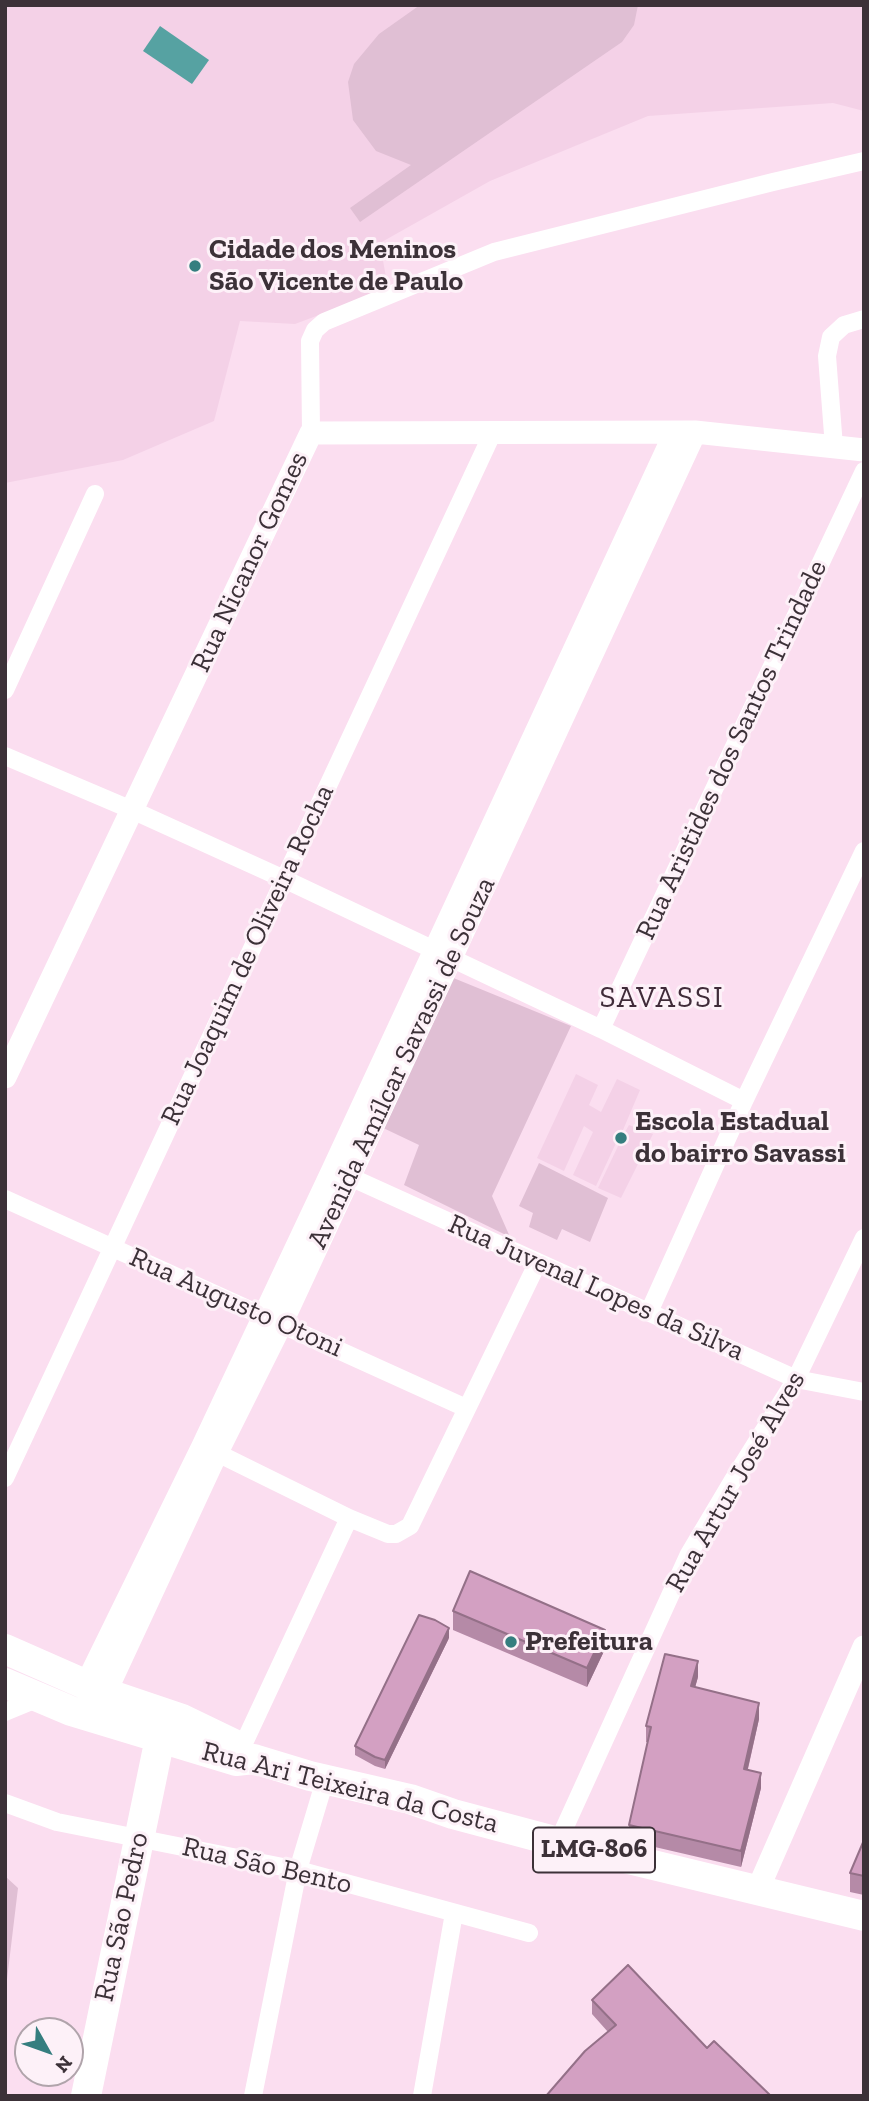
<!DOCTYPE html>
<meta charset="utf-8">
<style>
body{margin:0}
#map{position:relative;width:869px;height:2101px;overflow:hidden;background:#fbdef0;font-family:"Zilla Slab",serif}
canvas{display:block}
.frame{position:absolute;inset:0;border:7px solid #3c3138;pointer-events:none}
.north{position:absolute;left:14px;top:2017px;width:70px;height:70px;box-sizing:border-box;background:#fdf1f8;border:2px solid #b0a4ab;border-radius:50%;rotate:130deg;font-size:19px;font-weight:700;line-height:28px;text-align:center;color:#3c3138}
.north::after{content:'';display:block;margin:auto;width:24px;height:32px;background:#357e7f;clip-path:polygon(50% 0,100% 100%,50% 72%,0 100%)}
</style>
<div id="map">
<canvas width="869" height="2101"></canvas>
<div class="frame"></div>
<div class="north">N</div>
</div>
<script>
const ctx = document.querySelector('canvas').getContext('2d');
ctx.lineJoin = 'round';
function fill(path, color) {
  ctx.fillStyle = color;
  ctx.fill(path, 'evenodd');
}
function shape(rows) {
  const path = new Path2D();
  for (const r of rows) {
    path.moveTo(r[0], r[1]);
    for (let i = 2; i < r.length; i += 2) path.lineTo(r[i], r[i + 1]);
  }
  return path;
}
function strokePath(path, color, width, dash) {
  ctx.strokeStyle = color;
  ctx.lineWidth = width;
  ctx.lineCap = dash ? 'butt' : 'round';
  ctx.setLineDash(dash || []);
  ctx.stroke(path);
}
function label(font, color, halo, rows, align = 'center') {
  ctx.font = font + ' "Zilla Slab",serif';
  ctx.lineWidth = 6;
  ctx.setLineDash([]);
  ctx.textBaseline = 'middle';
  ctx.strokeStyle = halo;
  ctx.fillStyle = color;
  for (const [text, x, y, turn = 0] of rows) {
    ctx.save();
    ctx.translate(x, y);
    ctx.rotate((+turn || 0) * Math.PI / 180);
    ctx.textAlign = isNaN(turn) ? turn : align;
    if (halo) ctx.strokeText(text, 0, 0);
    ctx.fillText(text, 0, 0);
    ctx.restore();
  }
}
const built = shape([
 [5,5,864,5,864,111,833,103,648,116,490,181,380,243,388,289,295,324,240,321,214,421,123,460,5,483],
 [576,1074,598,1085,589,1105,601,1112,617,1079,640,1090,623,1130,625,1132,629,1125,653,1134,621,1198,598,1188,619,1144,616,1143,596,1186,573,1175,593,1132,584,1126,564,1171,537,1158]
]);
const green = shape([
 [420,5,638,5,634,25,622,42,360,222,350,208,411,165,376,151,353,120,348,82,354,64,379,34],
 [451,977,571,1026,492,1196,510,1237,404,1185,419,1145,379,1126],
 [539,1163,608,1198,590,1242,562,1229,557,1240,529,1227,533,1213,519,1206],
 [5,1876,18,1888,5,1996]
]);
const water = shape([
 [160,26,209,60,192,84,143,51]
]);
const minor = shape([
 [311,433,310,341,315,330,324,322,494,252,773,182,864,161],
 [834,447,827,356,831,337,844,325,864,319],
 [5,690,95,494],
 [5,756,132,810,284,879,601,1029,744,1101],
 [601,1029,864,471],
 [339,1172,796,1379,864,1392],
 [5,1199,466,1408],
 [649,1312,744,1101,864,851],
 [207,1448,349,1518,388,1534,396,1534,410,1526,538,1262],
 [5,1478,493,432],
 [5,1712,39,1698],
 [237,1758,349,1518],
 [5,1803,57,1822,298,1870,529,1933],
 [558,1842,689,1554,733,1480,796,1379,864,1238],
 [253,2096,298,1870,325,1780],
 [422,2096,454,1913]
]);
const tertiary = shape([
 [5,1077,311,433,695,432,864,450],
 [86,1685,203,1446,333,1170,675,433],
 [105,1693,217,1452,282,1322,695,432],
 [758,1889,864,1647]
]);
const trunk = shape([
 [5,1649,105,1693,182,1719,238,1746],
 [5,1683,71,1711,236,1761,254,1759,310,1776,410,1799,453,1814,558,1842,864,1916],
 [86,2096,160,1738]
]);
const wall = shape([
 [453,1611,605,1649,587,1687,453,1630],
 [449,1638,385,1769,375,1766,355,1755,355,1746],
 [698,1677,695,1687,759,1719,748,1769,761,1788,741,1867,629,1841,629,1825,648,1742,646,1742,646,1726],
 [864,1840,864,1895,850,1892,850,1873],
 [592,2000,707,2048,608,2032,592,2014]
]);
const shadedWall = shape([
 [449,1628,449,1638,385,1769,385,1760],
 [605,1630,605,1649,587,1687,587,1668],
 [698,1661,698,1677,691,1702,691,1686],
 [759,1703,759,1719,744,1785,744,1769],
 [761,1773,761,1788,741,1867,741,1851]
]);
const building = shape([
 [470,1571,605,1630,587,1668,453,1611,470,1571],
 [419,1615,435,1620,449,1628,385,1760,375,1757,355,1746,419,1615],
 [665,1654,698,1661,691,1686,759,1703,744,1769,761,1773,741,1851,629,1825,651,1727,646,1726,665,1654],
 [864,1840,864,1876,850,1873,864,1840],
 [628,1965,707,2048,714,2041,771,2096,546,2096,585,2051,616,2025,592,2000,628,1965]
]);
const markers = [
 [195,266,7,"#357e7f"],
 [621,1138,7,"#357e7f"],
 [511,1642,7,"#357e7f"]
];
const shields = [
 [594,1850,122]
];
const shieldNames = [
 ["LMG-806",594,1850]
];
const poiNames = [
 ["Cidade dos Meninos",209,250],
 ["São Vicente de Paulo",209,282],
 ["Escola Estadual",635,1122],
 ["do bairro Savassi",635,1154],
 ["Prefeitura",525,1642]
];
const streetNames = [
 ["Rua Nicanor Gomes",250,562,-65],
 ["Rua Aristides dos Santos Trindade",732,750,-65],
 ["Rua Joaquim de Oliveira Rocha",248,955,-65],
 ["Avenida Amílcar Savassi de Souza",402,1063,-65],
 ["Rua Juvenal Lopes da Silva",596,1288,24],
 ["Rua Augusto Otoni",236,1303,24],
 ["Rua Artur José Alves",736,1482,-60],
 ["Rua Ari Teixeira da Costa",350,1788,14],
 ["Rua São Bento",267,1866,13],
 ["Rua São Pedro",122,1917,-78]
];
const neighbourhoodNames = [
 ["SAVASSI",662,998]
];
fill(built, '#f4d1e7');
fill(green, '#e0bfd4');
fill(water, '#56a2a2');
strokePath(minor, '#fff', 18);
strokePath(tertiary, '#fff', 23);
strokePath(trunk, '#fff', 30);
fill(wall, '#b58aa7');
fill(shadedWall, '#947088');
fill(building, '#d3a0c2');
strokePath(building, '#947088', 2);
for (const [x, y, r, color] of markers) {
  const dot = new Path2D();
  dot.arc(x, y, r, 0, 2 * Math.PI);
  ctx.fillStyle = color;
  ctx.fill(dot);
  strokePath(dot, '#fdf1f8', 2.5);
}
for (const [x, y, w] of shields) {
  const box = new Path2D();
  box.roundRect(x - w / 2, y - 22.5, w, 45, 5);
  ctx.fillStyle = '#fdf1f8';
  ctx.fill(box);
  strokePath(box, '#3c3138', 2);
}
label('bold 26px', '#3c3138', null, shieldNames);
label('bold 28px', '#3c3138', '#fdf1f8', poiNames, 'left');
label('28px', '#3c3138', '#fdf1f8', streetNames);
ctx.letterSpacing = '2px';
label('30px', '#402b39', '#fdf1f8', neighbourhoodNames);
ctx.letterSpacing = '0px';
</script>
